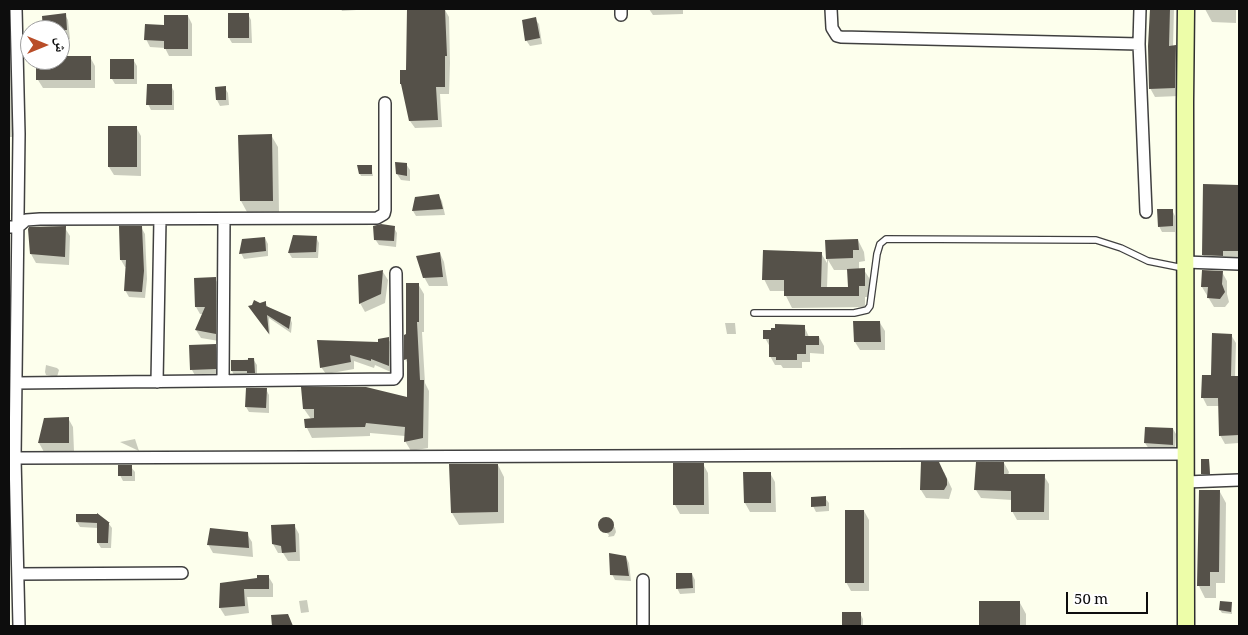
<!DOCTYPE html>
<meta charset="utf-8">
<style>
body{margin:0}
#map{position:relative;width:1248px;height:635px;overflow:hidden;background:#fdffed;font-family:Georgia,"Noto Naskh Arabic",serif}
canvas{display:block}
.frame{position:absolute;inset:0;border:10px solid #0d0d0d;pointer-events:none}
.north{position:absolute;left:20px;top:20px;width:50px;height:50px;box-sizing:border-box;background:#fff;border:1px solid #9e9e9e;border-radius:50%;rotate:90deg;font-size:14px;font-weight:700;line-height:20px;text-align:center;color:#0d0d0d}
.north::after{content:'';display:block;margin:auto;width:18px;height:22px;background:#b94d28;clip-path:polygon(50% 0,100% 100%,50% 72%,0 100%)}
.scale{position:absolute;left:1066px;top:592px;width:82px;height:22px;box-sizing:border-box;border:2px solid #0d0d0d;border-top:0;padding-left:6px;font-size:15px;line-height:18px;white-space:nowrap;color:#0d0d0d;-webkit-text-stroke:4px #fff;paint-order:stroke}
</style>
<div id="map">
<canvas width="1248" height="635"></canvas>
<div class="frame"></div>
<div class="north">ش</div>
<div class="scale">50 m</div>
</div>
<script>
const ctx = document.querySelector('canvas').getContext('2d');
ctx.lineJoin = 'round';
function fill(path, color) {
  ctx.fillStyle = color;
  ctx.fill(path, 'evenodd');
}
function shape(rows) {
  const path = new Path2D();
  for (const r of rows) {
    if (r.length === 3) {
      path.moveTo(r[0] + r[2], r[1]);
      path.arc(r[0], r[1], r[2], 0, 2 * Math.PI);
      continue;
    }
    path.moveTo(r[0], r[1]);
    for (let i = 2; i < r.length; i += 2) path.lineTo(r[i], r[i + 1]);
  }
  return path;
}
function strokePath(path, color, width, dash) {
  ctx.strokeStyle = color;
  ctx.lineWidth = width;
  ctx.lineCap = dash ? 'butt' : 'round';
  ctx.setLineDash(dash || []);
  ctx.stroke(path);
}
const shadow = shape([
 [341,9,371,9,342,11],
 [649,9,683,9,683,14,653,15],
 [1152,9,1174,9,1173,47,1175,47,1180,55,1179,96,1155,97,1150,88],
 [1205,9,1236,9,1236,23,1212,22],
 [445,10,449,17,450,63,449,94,440,94,442,127,415,128,410,121,404,89,401,84,401,71,407,71],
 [9,13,9,32,13,40,14,51,11,51,11,91,13,95,14,137,9,137],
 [248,14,251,20,252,43,232,43,229,38],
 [65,15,68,20,70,39,60,40,60,30,45,30],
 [188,16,192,24,192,56,169,56,165,48,150,47,146,39,165,26],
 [535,19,539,24,542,44,530,46,526,40],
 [90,57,95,66,95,88,43,88,38,80,37,60,60,60,60,58],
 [134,61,137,66,137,84,115,84,112,79],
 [171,86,174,91,174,110,151,110,148,104],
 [216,88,225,88,228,93,229,105,220,106,217,100],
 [136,127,141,136,141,176,114,175,109,167],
 [271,135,278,147,279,212,247,212,241,201],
 [406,164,410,170,410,181,401,180,397,174],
 [371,166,373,176,361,176,360,174],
 [1204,185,1239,186,1239,262,1210,266,1203,255],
 [438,195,442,201,445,215,416,216,413,211],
 [1172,210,1175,216,1175,232,1162,232,1159,226],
 [141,227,145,234,147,279,145,298,129,297,125,290,126,267,125,267,121,260],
 [65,228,70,236,69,265,36,263,31,254],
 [394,228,397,233,396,247,379,245,375,239],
 [294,236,316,237,319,243,318,258,292,258,289,253],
 [265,238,268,244,268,256,244,259,241,253],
 [858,240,864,252,865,261,859,262,859,270,864,270,871,281,871,297,865,297,865,307,792,308,786,296,785,291,770,291,764,279,821,253,827,263,827,241],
 [828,260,834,270,849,270,849,288,827,288],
 [440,253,444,262,448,286,429,286,424,277],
 [383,272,388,280,385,303,365,312,360,303],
 [1222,272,1227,281,1227,294,1229,302,1225,307,1214,307,1202,287],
 [215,279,220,286,219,341,201,338,196,330,204,314,200,314,196,307],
 [418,284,424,294,424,332,422,332,425,383,429,391,428,448,411,451,405,441,405,436,370,433,370,436,312,438,307,428,306,420,311,419,304,409,408,398,408,365,406,360,405,336,408,336],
 [265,302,268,307,290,318,292,323,291,333,269,318,270,335,252,311,260,304],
 [725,323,735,323,736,334,727,334],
 [880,323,885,331,885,350,860,350,855,342],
 [804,326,809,337,819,337,824,346,824,354,810,353,810,362,802,362,802,368,783,368,781,365,775,365,770,356,770,347,765,338],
 [1231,335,1236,343,1235,378,1239,378,1239,443,1225,444,1220,435,1220,406,1207,406,1203,398],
 [388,339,393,346,393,373,375,365,374,368,354,361,354,369,326,374,321,367,318,341,379,343],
 [215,345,220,354,220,377,197,379,192,370],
 [253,359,257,365,257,378,235,377,232,371,232,361],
 [46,365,57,368,59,370,57,377,46,375,45,372],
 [266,389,269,395,269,413,249,412,246,407],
 [68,418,73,427,74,451,44,452,39,443,45,419],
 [1146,428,1173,429,1176,434,1175,450,1149,449,1145,443],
 [135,439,139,451,120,442],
 [1209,460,1210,476,1203,476,1202,473],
 [1004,463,1009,472,1008,475,1044,476,1049,484,1049,520,1017,520,1012,511,1012,500,981,498,976,490],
 [674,464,703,464,708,473,709,514,680,514,675,505],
 [451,465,498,465,504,477,504,523,459,525,452,513],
 [131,467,135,472,135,481,123,481,120,475],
 [944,472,952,489,949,499,926,498,921,490],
 [770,473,775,482,776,512,750,512,745,503,745,474],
 [1220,492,1226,503,1225,583,1216,583,1216,598,1205,598,1199,586],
 [825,498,829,503,829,511,816,512,813,506],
 [864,511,869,520,869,591,851,591,846,582],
 [99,515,109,524,112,528,111,548,101,548,98,543,98,528,80,527,77,522],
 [605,518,609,519,615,528,616,532,614,536,608,537,609,535,600,527,600,523],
 [294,525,299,534,300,561,288,561,283,553,278,553,273,544],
 [247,534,252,542,253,557,213,553,208,544],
 [626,557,629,563,631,581,615,580,612,574],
 [692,574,695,580,695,593,680,594,677,588],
 [268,576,273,584,273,597,247,597,249,613,225,616,220,608,221,584,259,579],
 [307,600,309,612,301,613,299,601],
 [981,602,1020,603,1026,614,1026,626,980,626],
 [1232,603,1232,614,1222,613,1220,610],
 [860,613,863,619,863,626,844,626]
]);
const building = shape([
 [407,9,445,9,447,56,445,56,445,87,436,87,438,120,409,121,401,84,400,84,400,70,406,70],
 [1150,9,1170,9,1169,46,1176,45,1175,88,1149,89,1148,46],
 [66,13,67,30,43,30,42,16],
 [228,13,249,13,249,38,228,38],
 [164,15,188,15,188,49,164,49,164,41,144,40,145,24,164,25],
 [536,17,540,38,525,41,522,20],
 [60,56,91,56,91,80,36,80,36,60,60,60],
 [110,59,134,59,134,79,110,79],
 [147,84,172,84,172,105,146,105],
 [226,86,226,100,216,100,215,87],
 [108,126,137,126,137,167,108,167],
 [272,134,273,201,240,201,238,135],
 [395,162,407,163,407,176,396,174],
 [357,165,372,165,372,174,359,174],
 [1203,184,1239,185,1239,251,1223,251,1223,256,1202,255],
 [439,194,443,209,412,211,415,197],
 [1157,209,1173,209,1173,226,1158,227],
 [381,224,395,226,394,241,374,240,373,226],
 [66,226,65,257,30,254,28,229,29,227],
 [119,226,142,226,144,271,142,292,124,291,126,260,120,260],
 [293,235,317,236,316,252,288,253],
 [265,237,266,251,239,254,242,239],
 [858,239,859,250,853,250,853,258,826,259,825,240],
 [763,250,822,252,821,287,848,287,847,269,865,268,865,286,859,286,859,296,784,296,784,280,762,280],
 [440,252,443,277,423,278,416,256],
 [383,270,381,294,359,304,358,275],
 [1202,270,1223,271,1222,284,1225,292,1220,299,1207,298,1208,287,1201,287],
 [216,277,216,334,195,330,205,307,195,307,194,278],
 [406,283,419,283,419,322,417,322,420,380,424,380,423,438,404,442,405,427,366,423,365,427,305,428,304,419,314,418,314,409,303,409,301,387,366,387,407,397,407,359,404,360,404,335,406,334],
 [254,300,260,303,266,301,266,306,291,317,289,329,267,315,269,334,248,306,252,305],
 [853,321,880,321,881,342,854,342],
 [775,324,805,325,805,336,819,336,819,345,806,345,806,354,797,354,797,360,776,360,776,357,769,357,769,339,763,339,763,330,771,330,771,328,775,328],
 [1212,333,1232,334,1231,376,1239,376,1239,435,1219,436,1218,398,1201,398,1202,375,1211,375],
 [389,337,389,366,371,359,371,361,350,355,351,362,320,368,317,340,378,342,378,339],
 [216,344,216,369,190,370,189,345],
 [248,358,254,358,255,373,247,373,247,371,231,371,231,360,248,360],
 [246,388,267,388,266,408,245,407],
 [69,417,69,443,38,443,44,418],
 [1145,427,1173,428,1173,445,1144,443],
 [1201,459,1209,459,1210,474,1201,474],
 [921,462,939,462,947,479,947,485,944,490,920,490],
 [976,462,1004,462,1004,474,1045,474,1044,512,1011,512,1011,491,974,490],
 [673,463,704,463,704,505,673,505],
 [449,464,498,464,498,512,451,513],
 [118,465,132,465,132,476,118,476],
 [743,472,771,472,771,503,744,503],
 [1199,490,1220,490,1219,572,1210,572,1210,586,1197,586],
 [826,496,826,506,811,507,811,497],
 [845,510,864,510,864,583,845,583],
 [97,513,110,523,109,523,108,543,97,543,97,523,76,522,76,514,97,514],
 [606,525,8],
 [295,524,296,552,282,553,281,546,272,544,271,525],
 [210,528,248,532,249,548,207,545],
 [609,553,626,556,629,576,610,575],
 [676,573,692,573,693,588,676,589],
 [257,575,269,575,269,589,244,589,245,606,219,608,220,583,257,578],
 [979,601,1020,601,1020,626,979,626],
 [1220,601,1232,602,1231,612,1219,610],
 [842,612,861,612,861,626,842,626],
 [288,614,293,626,272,626,271,615]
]);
const lane = shape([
 [754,313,854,313,867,310,870,306,877,254,880,244,886,239,1096,240,1121,248,1148,261,1183,268]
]);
const street = shape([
 [16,9,19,134,15,458,19,626],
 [831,9,832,28,837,36,841,37,1139,44],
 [1140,9,1139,44,1146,212],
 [621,15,621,9],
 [9,227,18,227,26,220,40,219,377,218,384,214,385,210,385,103],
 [1185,262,1239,264],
 [223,381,224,219],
 [157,382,160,219],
 [17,383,394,379,397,375,396,273],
 [15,458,1186,454],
 [1186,482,1239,480],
 [18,574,182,573],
 [643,626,643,580]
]);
const secondary = shape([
 [1186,626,1185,102,1186,9]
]);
fill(shadow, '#0003');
fill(building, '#555149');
strokePath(lane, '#404040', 8);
strokePath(street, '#404040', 14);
strokePath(secondary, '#2f2f2f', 19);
strokePath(lane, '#fff', 5.5);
strokePath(street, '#fff', 11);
strokePath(secondary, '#edfda9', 16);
</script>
